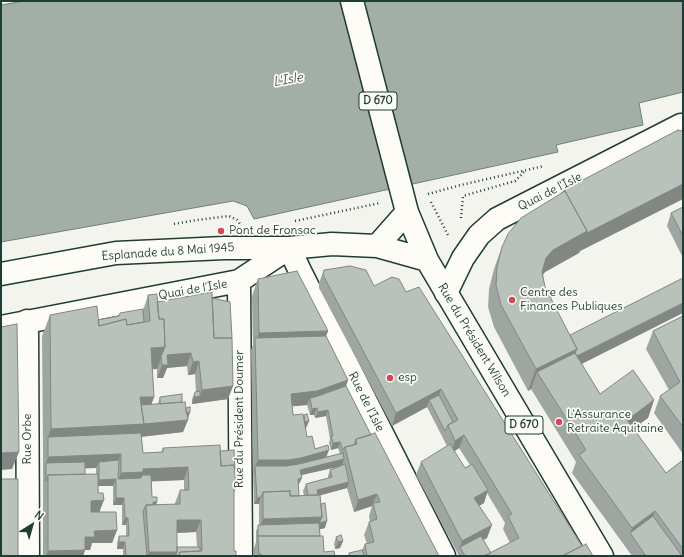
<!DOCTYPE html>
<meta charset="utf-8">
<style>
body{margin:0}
#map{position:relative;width:684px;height:557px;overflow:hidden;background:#f4f4ef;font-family:Delius,sans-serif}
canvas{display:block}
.frame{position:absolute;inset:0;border:2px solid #1f3d34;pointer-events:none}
.north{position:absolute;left:12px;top:505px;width:40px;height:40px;-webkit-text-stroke:3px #fdfcf7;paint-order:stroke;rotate:37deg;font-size:11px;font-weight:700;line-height:16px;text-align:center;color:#1f3d34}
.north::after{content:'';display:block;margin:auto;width:14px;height:18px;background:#1f3d34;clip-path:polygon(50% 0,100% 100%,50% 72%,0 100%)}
</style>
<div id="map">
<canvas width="684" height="557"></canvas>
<div class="frame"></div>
<div class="north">N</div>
</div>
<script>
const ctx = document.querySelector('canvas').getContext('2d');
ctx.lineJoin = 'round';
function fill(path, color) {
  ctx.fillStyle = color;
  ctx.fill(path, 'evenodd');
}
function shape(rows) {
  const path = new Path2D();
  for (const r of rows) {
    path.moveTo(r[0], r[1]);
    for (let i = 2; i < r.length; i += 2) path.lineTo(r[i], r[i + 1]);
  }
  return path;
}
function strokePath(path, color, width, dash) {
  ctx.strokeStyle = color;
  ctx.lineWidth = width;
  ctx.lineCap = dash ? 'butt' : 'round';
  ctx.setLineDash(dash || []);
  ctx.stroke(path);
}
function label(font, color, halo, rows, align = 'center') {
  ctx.font = font + ' Delius,sans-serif';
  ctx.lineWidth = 3.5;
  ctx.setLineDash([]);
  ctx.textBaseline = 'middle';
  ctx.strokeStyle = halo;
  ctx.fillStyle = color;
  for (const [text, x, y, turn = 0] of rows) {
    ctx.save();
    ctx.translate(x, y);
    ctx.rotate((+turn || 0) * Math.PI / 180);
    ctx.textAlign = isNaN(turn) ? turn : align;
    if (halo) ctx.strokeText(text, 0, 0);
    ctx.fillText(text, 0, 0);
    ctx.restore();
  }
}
const water = shape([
 [24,1,683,1,683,92,639,103,643,125,556,145,558,152,254,219,247,206,233,201,1,242,1,5,24,1]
]);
const path = shape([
 [428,194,461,185,544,166],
 [431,202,449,237],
 [461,218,463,196,515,181,524,172],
 [295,221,380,203],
 [174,224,197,220,229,216,237,220,240,224]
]);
const minor = shape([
 [239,281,241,556],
 [446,293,463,258,479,235,497,219,681,125,683,125],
 [27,321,28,556],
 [1,327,239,281,289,248,300,271,444,556]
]);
const major = shape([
 [352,1,407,212,427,260,602,556],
 [377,246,407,212],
 [1,274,116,253,224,248,289,248,332,244,377,246,427,260]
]);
const wall = shape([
 [683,130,683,199,580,251,579,253,545,272,543,275,545,287,582,364,600,394,654,400,648,418,633,428,666,473,683,460,683,556,632,556,572,473,576,462,531,389,528,391,494,327,488,307,489,289,494,269,502,247,561,193,562,191],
 [683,207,683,258,667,226,671,213],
 [324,270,374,286,406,292,582,546,593,556,459,556,416,475,421,462,447,446,427,407,392,426,319,288,319,283],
 [459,448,470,465,465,468,454,451],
 [487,493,505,523,503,529,510,543,491,553,483,540,487,538,479,506,484,503],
 [258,279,328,331,326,336,348,380,346,386,371,435,439,556,348,556,349,553,362,550,365,544,367,544,364,535,369,522,370,522,369,516,372,506,354,512,347,488,320,495,321,504,325,528,320,529,320,536,324,552,335,556,254,556,254,548,256,542,256,531,259,525,259,504,254,504,253,473,251,350,253,345,252,296],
 [307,405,310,415,314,415,315,418,326,416,330,439,329,443,331,450,338,448,340,454,326,457,315,449,307,437,305,428,306,428,309,421,304,415,293,415,292,406],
 [336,467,330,470,328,476,328,478,306,484,303,491,304,496,299,496,298,484,299,484,301,475],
 [148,295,157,302,212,298,233,386,228,399,192,404,192,399,195,392,196,392,195,374,188,375,187,366,167,368,163,378,157,378,157,369,152,369,154,397,151,405,158,404,160,397,182,402,188,419,183,432,141,437,143,453,161,452,163,448,220,451,236,487,234,493,234,551,236,556,123,556,123,549,117,549,117,543,119,536,126,536,126,525,122,525,122,505,113,505,113,486,98,486,100,512,117,530,112,543,92,543,90,550,85,550,83,556,104,556,43,556,43,450,42,336,50,315,98,320,119,316,120,313,143,311],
 [85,468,96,468,96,474,85,474],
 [184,480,184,490,180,490,175,503,175,505,156,505,152,497,151,481],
 [196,532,197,547,177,547,177,533],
 [683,316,683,454,654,413,660,396,669,390,646,349,653,331],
 [336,537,343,541,340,548,335,549,334,544]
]);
const shadedWall = shape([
 [683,184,683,199,580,251,579,253,545,272,538,280,546,258,553,250,587,231],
 [683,303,683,313,544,383,537,372,531,389,528,391,536,369,577,349],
 [328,331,321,348,255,343,259,333],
 [165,347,157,369,143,370,151,348],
 [191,353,187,366,167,368,163,378,157,378,162,365,167,355],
 [199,361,195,374,188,375,193,362],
 [348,380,343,393,310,398,307,405,286,407,291,394],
 [233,386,228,399,192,404,194,397,200,396,202,390],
 [441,389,437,401,429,400,427,407,392,426,396,413],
 [140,397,154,397,146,419,139,419],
 [654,400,648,418,621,438,627,420],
 [317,408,314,415,310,415,312,409],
 [328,410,326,416,315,418,318,412],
 [190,412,188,419,181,420,183,413],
 [188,420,183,432,139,437,48,437,51,429],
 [309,421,306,428,299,429,301,423],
 [464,435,459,448,451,454,455,441],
 [340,442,338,448,331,450,333,443],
 [329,450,324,463,344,459,342,466,297,476,255,466,258,460],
 [19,452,12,469,1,470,1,453],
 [121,454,116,467,99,462,96,468,46,470,46,463,48,457],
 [188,467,184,480,140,482,116,486,121,473,143,469],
 [302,478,299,484,296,485,298,479],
 [116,479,113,486,96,486,99,480],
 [349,482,347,488,318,496,317,490],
 [488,490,484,503,470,511,474,498],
 [377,494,372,506,354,512,358,500],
 [261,497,259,504,254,504,257,498],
 [116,498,124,498,122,505,113,505],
 [104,500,99,513,87,513,91,501],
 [153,502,157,502,155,509,151,509],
 [655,511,649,529,630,533,632,528],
 [322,517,327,521,325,528,317,530,259,532,263,519],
 [125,518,128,518,126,525,122,525],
 [177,520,201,520,196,532,172,533],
 [492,525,487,538,462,551,460,547,462,541],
 [117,530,112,543,92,543,90,550,80,550,85,537,94,531],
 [343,541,340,548,335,549,338,542],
 [119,542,125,542,123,549,117,549],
 [85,550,83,556,46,556,48,551],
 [149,552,177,552,176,556,147,556]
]);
const building = shape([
 [678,130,680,131,683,130,683,184,587,233,587,231,565,191,562,192,562,191,678,130],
 [565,191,587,231,553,250,546,258,542,272,545,287,577,349,536,369,501,305,496,285,497,267,502,247,508,234,521,218,565,191],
 [683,207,683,236,671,213,683,207],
 [350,266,366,270,374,286,392,277,399,279,406,292,419,287,582,546,562,556,484,556,519,538,508,516,512,514,464,435,455,441,448,425,458,420,441,389,396,413,323,275,324,270,350,266],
 [297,271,328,331,259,333,258,279,297,271],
 [683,278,683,303,577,356,575,353,577,349,570,335,683,278],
 [212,292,214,338,232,338,233,386,202,390,199,361,193,362,191,353,167,355,168,365,162,365,161,356,165,347,164,319,159,319,157,302,212,292],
 [157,294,159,319,164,319,165,347,151,348,154,397,140,397,144,424,51,429,50,315,97,306,99,326,126,319,127,325,150,321,148,295,157,294],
 [212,298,230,302,232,338,214,338,212,298],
 [143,309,144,322,127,325,126,319,99,326,98,320,119,316,120,313,143,309],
 [683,316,683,427,660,396,680,382,653,331,683,316],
 [17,324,19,452,1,453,1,327,17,324],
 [326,336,348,380,317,391,291,394,293,415,303,414,307,437,312,436,315,449,328,445,329,450,301,458,288,460,258,460,255,338,326,336],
 [575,353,600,394,633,370,654,400,627,420,666,473,683,460,683,549,655,511,632,528,579,455,586,450,537,372,575,353],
 [346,386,371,435,356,439,354,445,345,447,343,450,340,442,333,443,331,436,333,436,328,410,318,412,317,408,312,409,310,398,315,397,346,386],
 [200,391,200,396,194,397,195,392,200,391],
 [182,394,182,402,160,404,160,397,182,394],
 [439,395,453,422,448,425,445,431,429,400,439,395],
 [185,402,188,420,144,424,141,405,185,402],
 [190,407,190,412,186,413,186,408,190,407],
 [307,414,309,421,305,422,304,415,307,414],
 [141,433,143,453,163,452,163,448,220,445,221,466,234,465,236,487,234,488,234,551,236,551,236,556,179,556,180,552,202,551,201,520,177,520,177,552,149,552,146,505,180,504,180,490,189,490,188,467,143,469,143,472,121,473,121,454,48,457,48,437,141,433],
 [375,433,439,556,367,556,365,544,374,542,369,522,377,519,373,503,380,502,377,494,358,500,345,447,357,444,356,439,375,433],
 [450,444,465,468,472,464,488,490,474,498,492,525,462,541,421,462,450,444],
 [234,450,235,470,234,465,221,466,220,451,234,450],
 [343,453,344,459,300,470,302,478,298,479,299,496,290,496,290,491,263,492,261,497,257,498,255,466,286,466,299,464,343,453],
 [119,460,118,479,141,478,142,475,151,475,152,497,157,497,157,502,153,502,153,505,146,505,143,511,147,556,126,556,125,542,119,542,119,536,129,536,128,518,125,518,124,498,116,498,116,479,99,480,99,462,119,460],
 [85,462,85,474,48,475,46,481,46,463,85,462],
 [345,464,349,482,317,490,318,495,308,495,306,484,332,477,330,470,345,464],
 [98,474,98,493,103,493,104,500,91,501,91,512,116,512,117,530,94,531,95,537,85,537,85,550,48,551,48,475,98,474],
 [1,479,18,479,18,556,1,556,1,479],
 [290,491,290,496,320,495,322,517,263,519,263,492,290,491],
 [325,503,327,521,319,523,322,517,321,504,325,503],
 [653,516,682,556,646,556,630,533,653,516],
 [319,523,320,536,258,536,258,525,319,523],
 [341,535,343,541,338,542,336,537,341,535],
 [258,536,323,536,324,552,334,551,335,556,261,556,261,554,259,554,258,536],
 [481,536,491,553,484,556,465,556,460,547,481,536],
 [586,544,593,556,562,556,586,544],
 [177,547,200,547,200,551,180,552,178,556,176,556,177,552,177,547],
 [362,550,364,556,349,556,349,553,362,550]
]);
const markers = [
 [221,231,4,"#d1495b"],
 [512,300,4,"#d1495b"],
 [390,378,4,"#d1495b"],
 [559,422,4,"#d1495b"]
];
const shields = [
 [378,101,38],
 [524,425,38]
];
const shieldNames = [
 ["D 670",378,101],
 ["D 670",524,425]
];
const streetNames = [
 ["Quai de l'Isle",550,192,-27],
 ["Esplanade du 8 Mai 1945",168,252,-4],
 ["Quai de l'Isle",193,290,-10],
 ["Rue du Président Wilson",474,340,59],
 ["Rue de l'Isle",366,402,63],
 ["Rue du Président Doumer",240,419,-90],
 ["Rue Orbe",28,439,-90]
];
const poiNames = [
 ["Pont de Fronsac",229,231],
 ["Centre des",520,293],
 ["Finances Publiques",520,307],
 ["esp",398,378],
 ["L'Assurance",567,415],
 ["Retraite Aquitaine",567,429]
];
const waterNames = [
 ["L'Isle",288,80,-10]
];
fill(water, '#a3aea7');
strokePath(water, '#6e8179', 1);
strokePath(minor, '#1f3d34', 25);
strokePath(major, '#1f3d34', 25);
strokePath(path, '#1f3d34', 2.5, [1, 3]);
strokePath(minor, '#fdfcf7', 22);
strokePath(major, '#fdfcf7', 22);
fill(wall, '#9fa6a1');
fill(shadedWall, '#828783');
fill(building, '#b9c1bb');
strokePath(building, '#828783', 1);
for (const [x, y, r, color] of markers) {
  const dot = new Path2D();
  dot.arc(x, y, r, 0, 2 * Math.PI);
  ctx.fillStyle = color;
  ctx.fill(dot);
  strokePath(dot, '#fdfcf7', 1.5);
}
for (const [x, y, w] of shields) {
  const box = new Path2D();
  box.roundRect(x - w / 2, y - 9, w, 18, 3);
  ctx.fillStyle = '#fdfcf7';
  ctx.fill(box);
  strokePath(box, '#1f3d34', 1);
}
label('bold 11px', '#1f3d34', null, shieldNames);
label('12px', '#1f3d34', '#fdfcf7', streetNames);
label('12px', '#1f3d34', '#fdfcf7', poiNames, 'left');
label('italic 13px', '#475f56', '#fdfcf7', waterNames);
</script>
